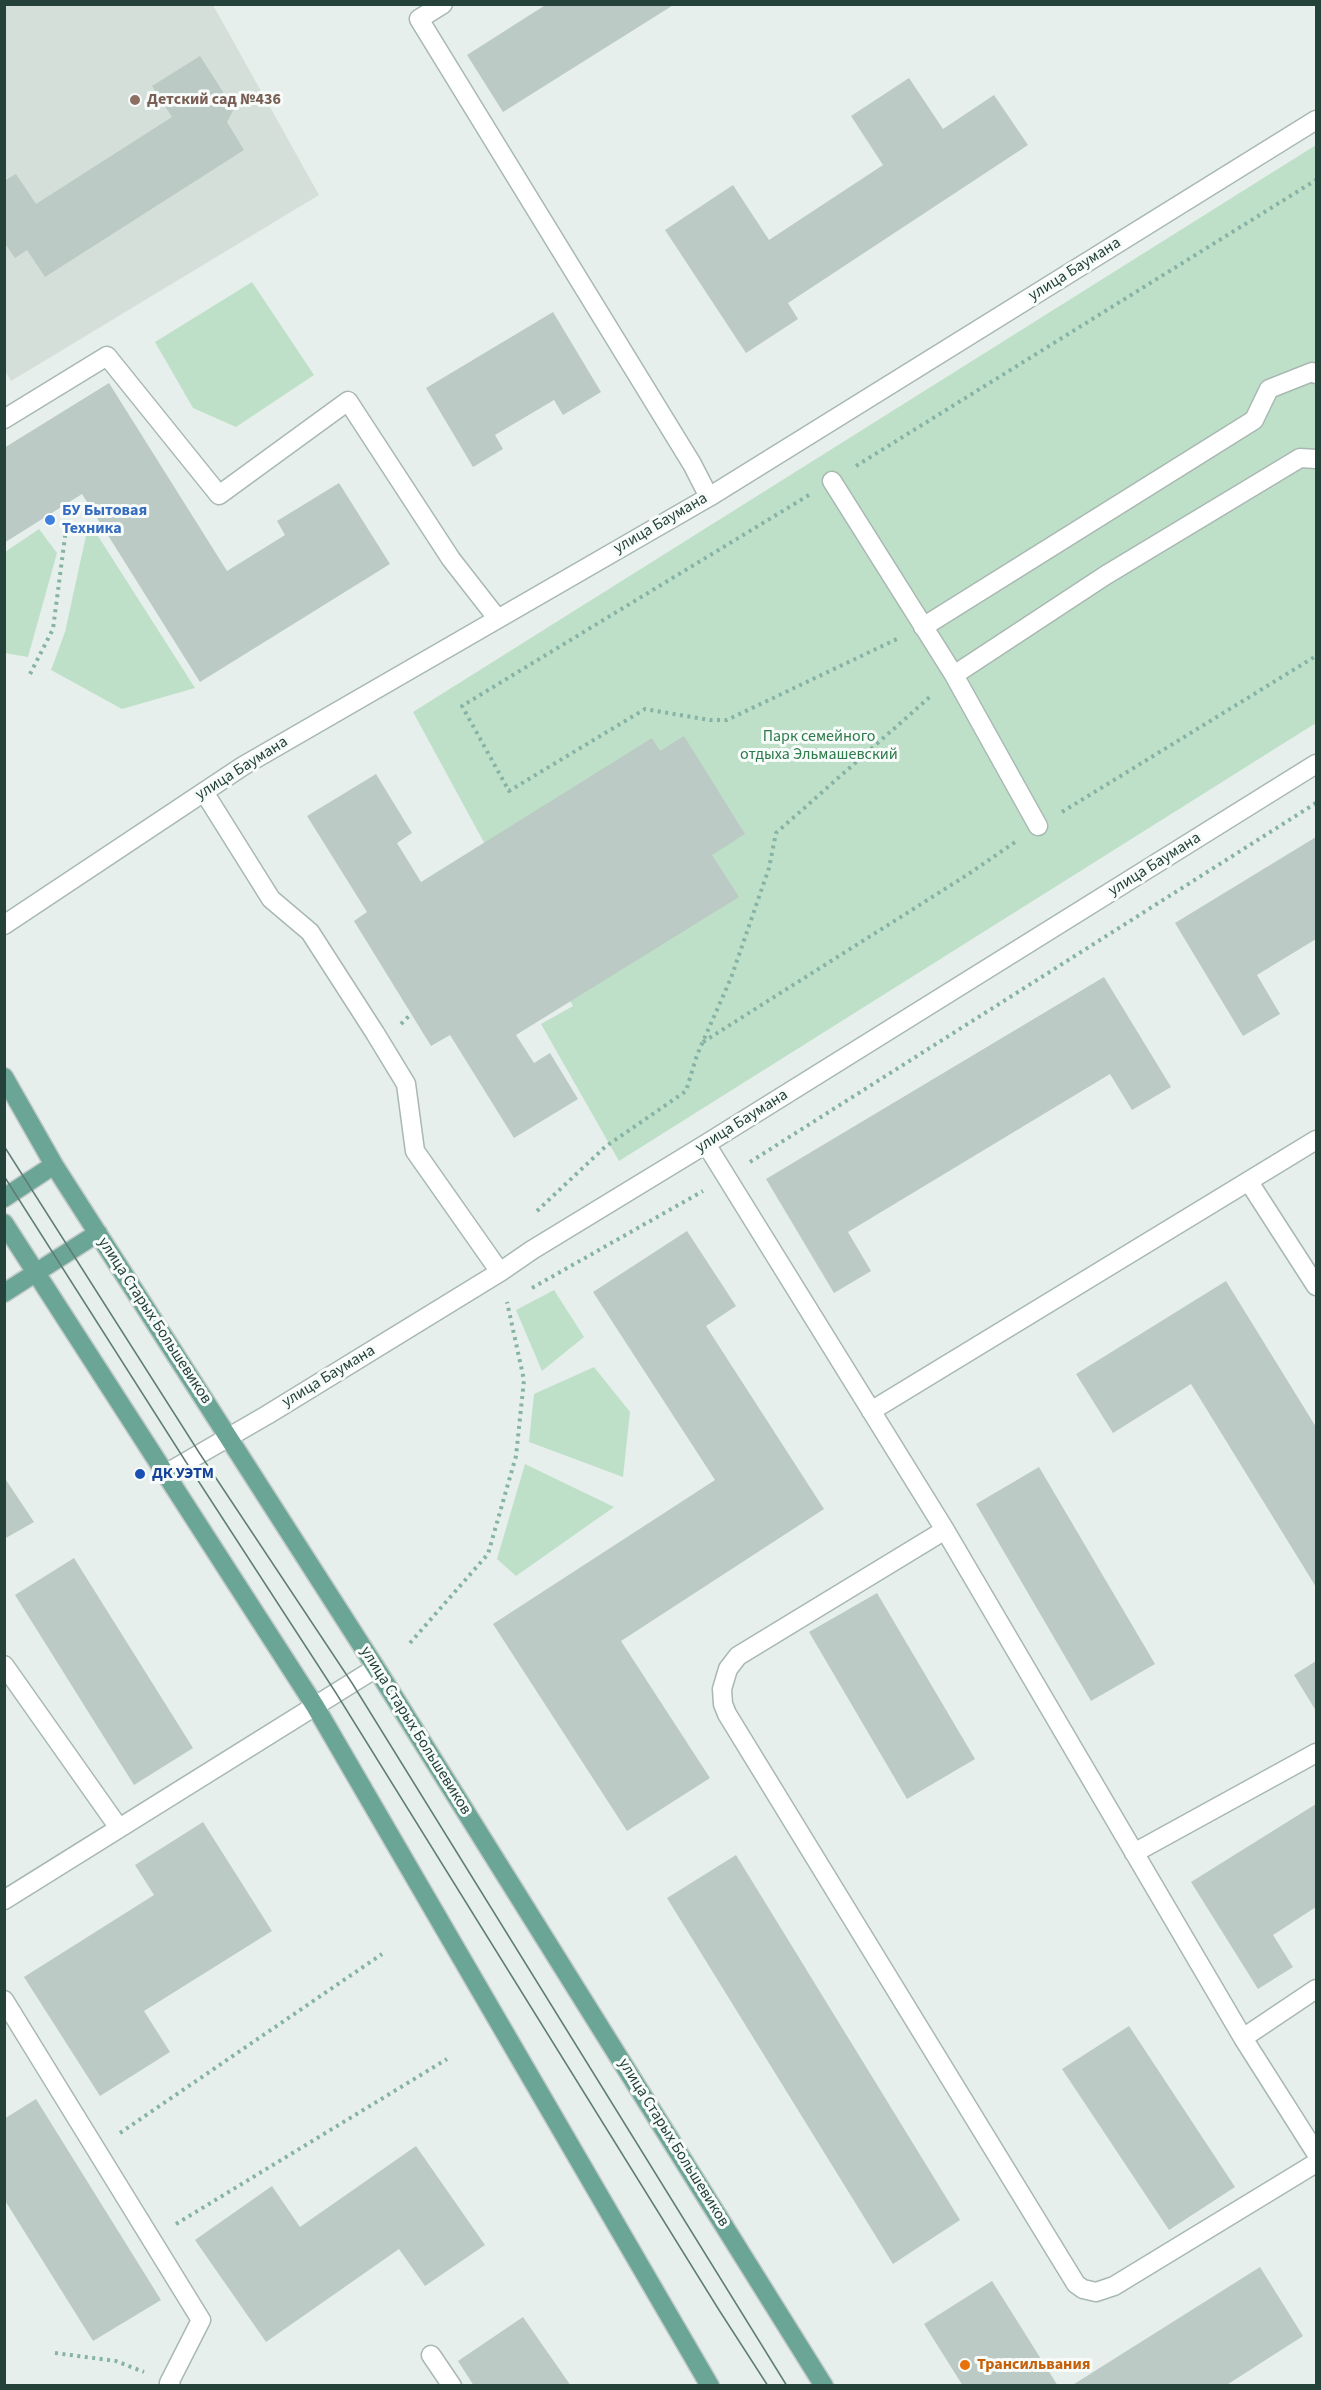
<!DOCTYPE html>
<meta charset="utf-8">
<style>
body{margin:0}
#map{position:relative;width:1321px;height:2390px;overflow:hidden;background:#e6efeb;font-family:"Source Sans 3",sans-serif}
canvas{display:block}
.frame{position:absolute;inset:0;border:6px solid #24423a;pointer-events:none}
</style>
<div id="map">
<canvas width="1321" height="2390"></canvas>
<div class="frame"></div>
</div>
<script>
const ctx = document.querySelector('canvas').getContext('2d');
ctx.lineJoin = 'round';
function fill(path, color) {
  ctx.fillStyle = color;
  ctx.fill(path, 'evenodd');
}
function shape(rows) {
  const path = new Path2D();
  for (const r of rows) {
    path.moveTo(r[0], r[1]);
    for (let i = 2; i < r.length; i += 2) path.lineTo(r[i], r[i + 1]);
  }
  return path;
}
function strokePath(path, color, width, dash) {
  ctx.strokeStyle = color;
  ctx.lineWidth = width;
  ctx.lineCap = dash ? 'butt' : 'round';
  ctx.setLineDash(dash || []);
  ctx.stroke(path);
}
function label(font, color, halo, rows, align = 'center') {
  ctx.font = font + ' "Source Sans 3",sans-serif';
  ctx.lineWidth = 6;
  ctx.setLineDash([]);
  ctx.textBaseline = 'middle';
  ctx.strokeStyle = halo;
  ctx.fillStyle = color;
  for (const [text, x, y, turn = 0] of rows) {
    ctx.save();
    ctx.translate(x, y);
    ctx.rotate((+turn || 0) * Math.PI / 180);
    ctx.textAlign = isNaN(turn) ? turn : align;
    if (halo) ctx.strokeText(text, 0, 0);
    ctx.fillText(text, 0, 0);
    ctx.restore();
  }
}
const built = shape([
 [5,5,213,5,319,195,11,381,5,371]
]);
const green = shape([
 [1316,145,1316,723,619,1161,541,1024,573,1006,413,712],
 [252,282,314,375,236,427,193,408,155,342],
 [89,522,195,688,122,709,51,670,65,632],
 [39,529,57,553,28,657,5,653,5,552],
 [554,1290,584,1337,542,1371,516,1310],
 [594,1367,630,1412,623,1477,529,1442,534,1394],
 [525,1464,614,1507,516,1576,497,1559]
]);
const building = shape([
 [547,4,675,4,503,112,467,55],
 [200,56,234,109,227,122,244,150,45,277,27,250,15,258,4,242,4,181,16,174,36,204,172,117,152,86],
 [909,78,943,129,994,95,1028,145,788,303,798,319,746,353,665,230,733,185,769,240,883,165,851,116],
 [553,312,601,392,563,415,554,400,495,435,503,449,473,467,426,388],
 [109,383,227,571,285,535,277,521,339,483,390,564,200,682,82,494,4,543,4,448],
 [684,736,745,834,712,855,739,897,516,1035,534,1063,550,1053,578,1099,514,1138,450,1035,431,1046,354,921,367,912,307,816,376,774,412,833,397,843,421,882,652,738,660,751],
 [1316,837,1316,939,1257,975,1280,1014,1243,1036,1175,923],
 [1104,977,1171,1087,1132,1110,1110,1074,848,1232,871,1271,834,1293,766,1179],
 [687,1231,736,1306,706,1326,824,1509,621,1641,710,1778,627,1831,493,1624,715,1480,593,1292],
 [1226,1281,1316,1427,1316,1587,1191,1384,1113,1433,1076,1374],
 [1039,1467,1155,1664,1091,1701,976,1504],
 [4,1477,34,1522,4,1539],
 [74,1558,193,1748,134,1785,15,1595],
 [877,1593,975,1759,907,1799,809,1632],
 [1316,1661,1316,1711,1294,1675],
 [1316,1804,1316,1907,1273,1935,1293,1967,1258,1989,1191,1882],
 [203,1822,272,1931,144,2011,170,2052,100,2096,24,1977,154,1895,135,1865],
 [736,1855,960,2220,893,2264,667,1898],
 [1129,2026,1235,2187,1169,2230,1062,2069],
 [36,2099,161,2300,93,2341,4,2199,4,2119],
 [416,2146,485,2245,425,2286,399,2249,266,2342,195,2240,272,2186,300,2227],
 [1260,2267,1303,2336,1225,2386,1071,2386],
 [992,2281,1058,2386,963,2386,924,2324],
 [523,2317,571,2386,474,2386,458,2361]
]);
const path = shape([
 [856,466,1316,180],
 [809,495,462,706,509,791,645,709,710,720,727,720,899,638],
 [30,674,53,629,66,529],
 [1062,812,1316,656],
 [401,1024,411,1014],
 [703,1042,967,875,1015,842],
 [750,1162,1316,803],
 [537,1211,605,1147,686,1091,697,1055,731,978,769,868,776,833,932,695],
 [532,1288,703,1191],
 [410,1643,488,1554,516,1456,524,1380,507,1302],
 [120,2133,382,1954],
 [176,2224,447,2059],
 [55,2353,116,2361,144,2372]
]);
const minor = shape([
 [443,4,419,19,692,464,709,497],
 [4,419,107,356,219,495,348,401,451,559,497,618],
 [832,481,954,675,1038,826],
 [923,627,1254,420,1269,389,1312,372,1316,374],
 [954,675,1106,575,1300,458,1316,459],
 [204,792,271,899,310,932,375,1033,406,1084,415,1151,500,1272],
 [4,925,243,766,709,497,1316,120],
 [706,1144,945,1530,1243,2038,1316,2153],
 [1249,1182,1316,1286],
 [871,1411,1316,1140],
 [165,1474,267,1415,500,1272,532,1250,706,1144,1316,764],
 [945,1530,738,1656,728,1669,722,1689,723,1704,727,1714,1076,2284,1083,2289,1096,2292,1114,2286,1316,2163],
 [4,1665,119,1828],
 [1134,1853,1316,1753],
 [4,1900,376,1668],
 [4,2000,201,2320,169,2383,171,2386],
 [1243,2038,1316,1989],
 [431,2355,452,2386]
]);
const major = shape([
 [4,1077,54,1165,376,1668,824,2386],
 [4,1198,54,1165],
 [4,1223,315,1706,710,2386],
 [4,1293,98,1233]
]);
const tram = shape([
 [4,1146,200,1454,352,1683,787,2386],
 [4,1176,186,1462,336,1693,719,2310,768,2386]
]);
const markers = [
 [135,100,6,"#8d6e63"],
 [50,520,6,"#3f7fe0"],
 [140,1474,6,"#1a4fb4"],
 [965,2365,6,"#e8710a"]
];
const educationNames = [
 ["Детский сад №436",147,100]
];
const streetNames = [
 ["улица Баумана",1075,270,-32],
 ["улица Баумана",661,524,-30],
 ["улица Баумана",242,769,-32],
 ["улица Баумана",1155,865,-32],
 ["улица Баумана",742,1122,-32],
 ["улица Старых Большевиков",154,1321,57],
 ["улица Баумана",329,1377,-31],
 ["улица Старых Большевиков",415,1731,58],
 ["улица Старых Большевиков",673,2143,58]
];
const shopNames = [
 ["БУ Бытовая",62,511],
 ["Техника",62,529]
];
const parkNames = [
 ["Парк семейного",819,737],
 ["отдыха Эльмашевский",819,755]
];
const transitNames = [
 ["ДК УЭТМ",152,1474]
];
const foodNames = [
 ["Трансильвания",977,2365]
];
fill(built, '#d4dfda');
fill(green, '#bfe0c8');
fill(building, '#bbcac4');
strokePath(minor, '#a8b8b2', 21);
strokePath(major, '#c2cac8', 21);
strokePath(path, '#86b3a5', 4, [3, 4.5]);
strokePath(minor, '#fff', 18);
strokePath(major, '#6aa596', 18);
strokePath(tram, '#5f7d75', 1.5);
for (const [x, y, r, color] of markers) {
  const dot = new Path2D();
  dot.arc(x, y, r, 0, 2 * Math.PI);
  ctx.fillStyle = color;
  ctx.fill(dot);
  strokePath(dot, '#f7fbf9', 2);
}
label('bold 16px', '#785e54', '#f7fbf9', educationNames, 'left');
label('16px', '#24423a', '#f7fbf9', streetNames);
label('bold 16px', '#366cbe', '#f7fbf9', shopNames, 'left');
label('16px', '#2d7a4b', '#f7fbf9', parkNames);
label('bold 16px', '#164399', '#f7fbf9', transitNames, 'left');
label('bold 16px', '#c56008', '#f7fbf9', foodNames, 'left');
</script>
